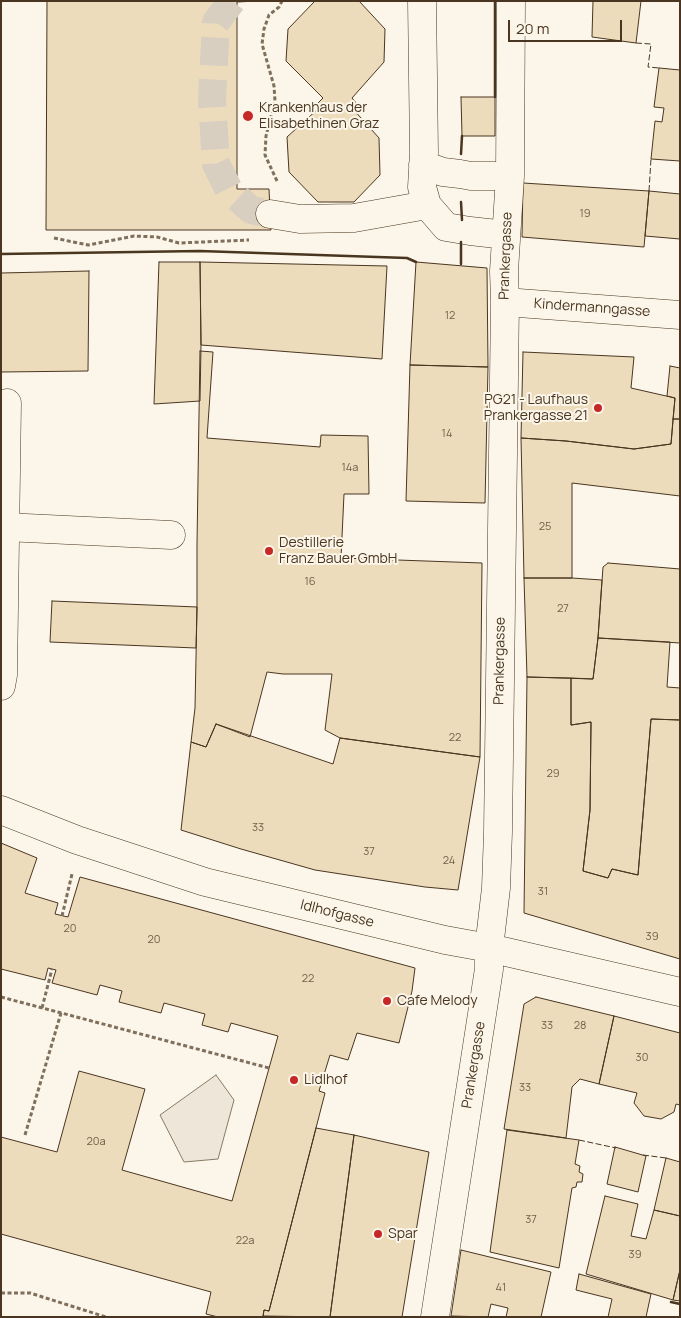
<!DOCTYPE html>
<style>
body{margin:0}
#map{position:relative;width:681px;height:1318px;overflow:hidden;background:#fbf6e9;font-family:Manrope,sans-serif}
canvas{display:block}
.frame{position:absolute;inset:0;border:2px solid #4a3520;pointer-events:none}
.scale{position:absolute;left:508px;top:20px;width:114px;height:22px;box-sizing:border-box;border:2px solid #4a3520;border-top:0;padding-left:6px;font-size:15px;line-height:18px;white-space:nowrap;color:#4a3520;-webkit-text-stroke:4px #fbf6e9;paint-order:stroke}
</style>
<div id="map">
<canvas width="681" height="1318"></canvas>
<div class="frame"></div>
<div class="scale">20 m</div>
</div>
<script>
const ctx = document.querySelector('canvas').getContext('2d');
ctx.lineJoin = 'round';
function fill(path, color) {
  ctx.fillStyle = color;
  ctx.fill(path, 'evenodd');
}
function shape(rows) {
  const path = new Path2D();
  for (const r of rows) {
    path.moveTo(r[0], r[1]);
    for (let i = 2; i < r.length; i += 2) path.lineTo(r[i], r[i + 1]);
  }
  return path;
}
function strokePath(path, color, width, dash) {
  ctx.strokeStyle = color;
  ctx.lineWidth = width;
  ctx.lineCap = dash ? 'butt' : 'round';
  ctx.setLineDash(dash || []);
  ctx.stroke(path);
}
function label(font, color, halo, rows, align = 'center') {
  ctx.font = font + ' Manrope,sans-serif';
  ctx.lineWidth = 4;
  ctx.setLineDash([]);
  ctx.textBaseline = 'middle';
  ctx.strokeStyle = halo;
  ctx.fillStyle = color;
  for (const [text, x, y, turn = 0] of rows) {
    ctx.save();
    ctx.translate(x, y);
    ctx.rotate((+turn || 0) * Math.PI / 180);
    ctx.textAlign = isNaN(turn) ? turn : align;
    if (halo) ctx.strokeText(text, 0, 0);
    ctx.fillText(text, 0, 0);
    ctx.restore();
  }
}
const green = shape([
 [216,1075,234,1100,218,1159,184,1162,160,1115,216,1075]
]);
const building = shape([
 [47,1,257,1,237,2,237,189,269,189,271,230,46,230,47,1],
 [315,1,359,1,385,29,384,62,352,98,357,104,353,109,379,138,380,175,354,202,318,202,289,172,287,137,319,108,317,104,323,98,286,61,288,29,315,1],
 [593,1,641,1,636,43,592,37,593,1],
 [659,68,680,70,680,161,651,159,655,121,662,122,664,108,654,107,659,68],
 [461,97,495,97,495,136,462,136,461,97],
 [523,183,649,191,644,247,522,237,523,183],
 [649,191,680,194,680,239,645,236,649,191],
 [159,262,200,262,201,345,200,401,154,404,159,262],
 [200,262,387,266,382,359,201,345,200,262],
 [416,262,487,268,488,367,410,365,416,262],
 [89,271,88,371,1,372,1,273,89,271],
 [200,351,213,352,207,438,320,447,321,435,368,436,369,494,344,494,341,558,482,563,480,757,340,738,325,730,332,674,283,674,267,672,250,737,216,724,206,747,191,742,195,708,197,607,197,544,200,351],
 [523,352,634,357,631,388,675,398,671,444,634,449,566,441,521,438,523,352],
 [410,365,488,367,485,503,406,501,410,365],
 [670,366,680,368,680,419,673,419,675,398,667,396,670,366],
 [673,419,680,419,680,496,572,483,572,578,524,578,521,438,566,441,634,449,671,444,673,419],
 [608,563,680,569,680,643,598,638,603,567,608,563],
 [524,578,572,578,602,580,598,638,593,679,527,677,524,578],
 [52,601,197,607,196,648,50,642,52,601],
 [598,638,670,642,667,687,680,688,680,720,651,719,638,875,612,869,608,878,583,871,590,810,591,722,571,725,571,678,593,679,598,638],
 [527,677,571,678,571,725,591,722,590,810,583,871,608,878,612,869,638,875,651,719,680,720,680,959,524,913,527,677],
 [216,724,333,764,340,738,480,757,458,890,425,887,315,870,241,849,181,830,191,742,206,747,216,724],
 [1,843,37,858,25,893,58,903,55,914,68,917,80,877,415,968,412,991,399,1043,357,1033,348,1060,330,1055,319,1091,325,1093,269,1311,264,1310,263,1317,218,1317,206,1314,211,1292,1,1234,1,1137,57,1152,79,1071,145,1089,122,1170,232,1201,278,1036,231,1023,228,1032,202,1025,205,1014,164,1003,161,1013,119,1002,122,991,100,985,97,995,52,983,56,970,48,968,45,980,1,969,1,843],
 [536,997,614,1016,599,1084,580,1079,572,1087,566,1138,504,1129,524,1004,536,997],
 [614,1016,680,1033,680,1105,676,1104,674,1112,661,1119,644,1116,634,1103,637,1093,599,1084,614,1016],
 [316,1128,354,1135,330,1317,263,1316,264,1310,269,1311,316,1128],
 [507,1130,579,1140,575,1164,580,1166,579,1172,583,1174,582,1182,577,1182,576,1187,572,1188,559,1268,490,1252,507,1130],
 [354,1135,429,1152,402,1317,330,1317,354,1135],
 [615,1147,646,1156,638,1192,607,1184,615,1147],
 [666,1158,680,1162,680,1216,654,1210,666,1158],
 [605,1196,638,1204,631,1236,646,1239,654,1210,680,1216,680,1270,673,1300,586,1274,605,1196],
 [461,1250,551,1272,541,1317,506,1317,508,1308,491,1304,488,1317,451,1316,461,1250],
 [579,1274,651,1294,646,1317,608,1317,612,1299,576,1290,579,1274],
 [679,1274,680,1275,680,1301,673,1300,679,1274]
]);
const minorTunnel = shape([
 [232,1,216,22,212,100,216,164,229,190,251,210,270,214]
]);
const path = shape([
 [277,181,265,155,266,136,275,101,274,86,262,44,264,29,269,15,279,7,282,1],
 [54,238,88,245,134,236,157,237,179,243,249,240],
 [62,916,72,874],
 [1,997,269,1068],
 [42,1008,52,969],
 [25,1135,61,1013],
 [1,1293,30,1293,106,1317]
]);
const minor = shape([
 [422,1,424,153,422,187,427,205,446,227,470,231,506,235],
 [423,165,443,172,460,174,471,176,510,176],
 [270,214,300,219,354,218,427,205],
 [505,302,680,315],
 [5,527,171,535],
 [1,686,3,675,7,403],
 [1,810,77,840,205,882,445,940,489,948,680,992],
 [435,1317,489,969,489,948,496,888,498,832,505,302,504,271,510,176,511,1]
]);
const fence = shape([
 [636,43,651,44,648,67,659,68],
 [649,191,651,159],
 [579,1140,616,1148],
 [643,1155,666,1158]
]);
const wall = shape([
 [495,1,495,97],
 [461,154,462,136],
 [461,202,462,220],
 [1,254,200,251,407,258,416,262],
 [461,264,461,242],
 [671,1302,680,1304]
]);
const markers = [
 [248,116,6,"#c62828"],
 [598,408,5,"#c62828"],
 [269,551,5,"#c62828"],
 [387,1001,5,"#c62828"],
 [294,1080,5,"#c62828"],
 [378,1234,5,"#c62828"]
];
const numberNames = [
 ["19",585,214],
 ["12",450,316],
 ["14",447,434],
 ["14a",350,468],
 ["25",545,527],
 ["16",310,582],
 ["27",563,609],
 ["22",455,738],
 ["29",553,774],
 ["33",258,828],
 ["37",369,852],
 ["24",449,861],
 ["31",543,892],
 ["20",70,929],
 ["39",652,937],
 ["20",154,940],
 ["22",308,979],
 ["33",547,1026],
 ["28",580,1026],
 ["30",642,1058],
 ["33",525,1088],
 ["20a",96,1142],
 ["37",531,1220],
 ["22a",245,1241],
 ["39",635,1255],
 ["41",501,1288]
];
const poiNames = [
 ["Krankenhaus der",259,108],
 ["Elisabethinen Graz",259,124],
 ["PG21 - Laufhaus",588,400,"right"],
 ["Prankergasse 21",588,416,"right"],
 ["Destillerie",279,543],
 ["Franz Bauer GmbH",279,559],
 ["Cafe Melody",397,1001],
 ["Lidlhof",304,1080],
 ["Spar",388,1234]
];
const streetNames = [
 ["Prankergasse",506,256,-88],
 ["Kindermanngasse",592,308,4],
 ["Prankergasse",500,661,-89],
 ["Idlhofgasse",337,914,14],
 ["Prankergasse",474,1065,-81]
];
fill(green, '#ede6d9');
strokePath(green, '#887966', 1);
fill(building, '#ecdcbc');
strokePath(building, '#4a3520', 1);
strokePath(minorTunnel, '#d8cfc1', 28, [28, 14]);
strokePath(minor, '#4a3520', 29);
strokePath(path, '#7f6f5c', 3, [4, 2.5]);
strokePath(minor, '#fbf6e9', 28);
strokePath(fence, '#4a3520', 1, [6, 2.5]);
strokePath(wall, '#4a3520', 2.5);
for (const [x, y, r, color] of markers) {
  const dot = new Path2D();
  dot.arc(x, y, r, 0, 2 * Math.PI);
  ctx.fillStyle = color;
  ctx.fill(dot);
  strokePath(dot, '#fbf6e9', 2);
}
label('11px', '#725f47', null, numberNames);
label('14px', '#4a3520', '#fbf6e9', poiNames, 'left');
label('14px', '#4a3520', '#fbf6e9', streetNames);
</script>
